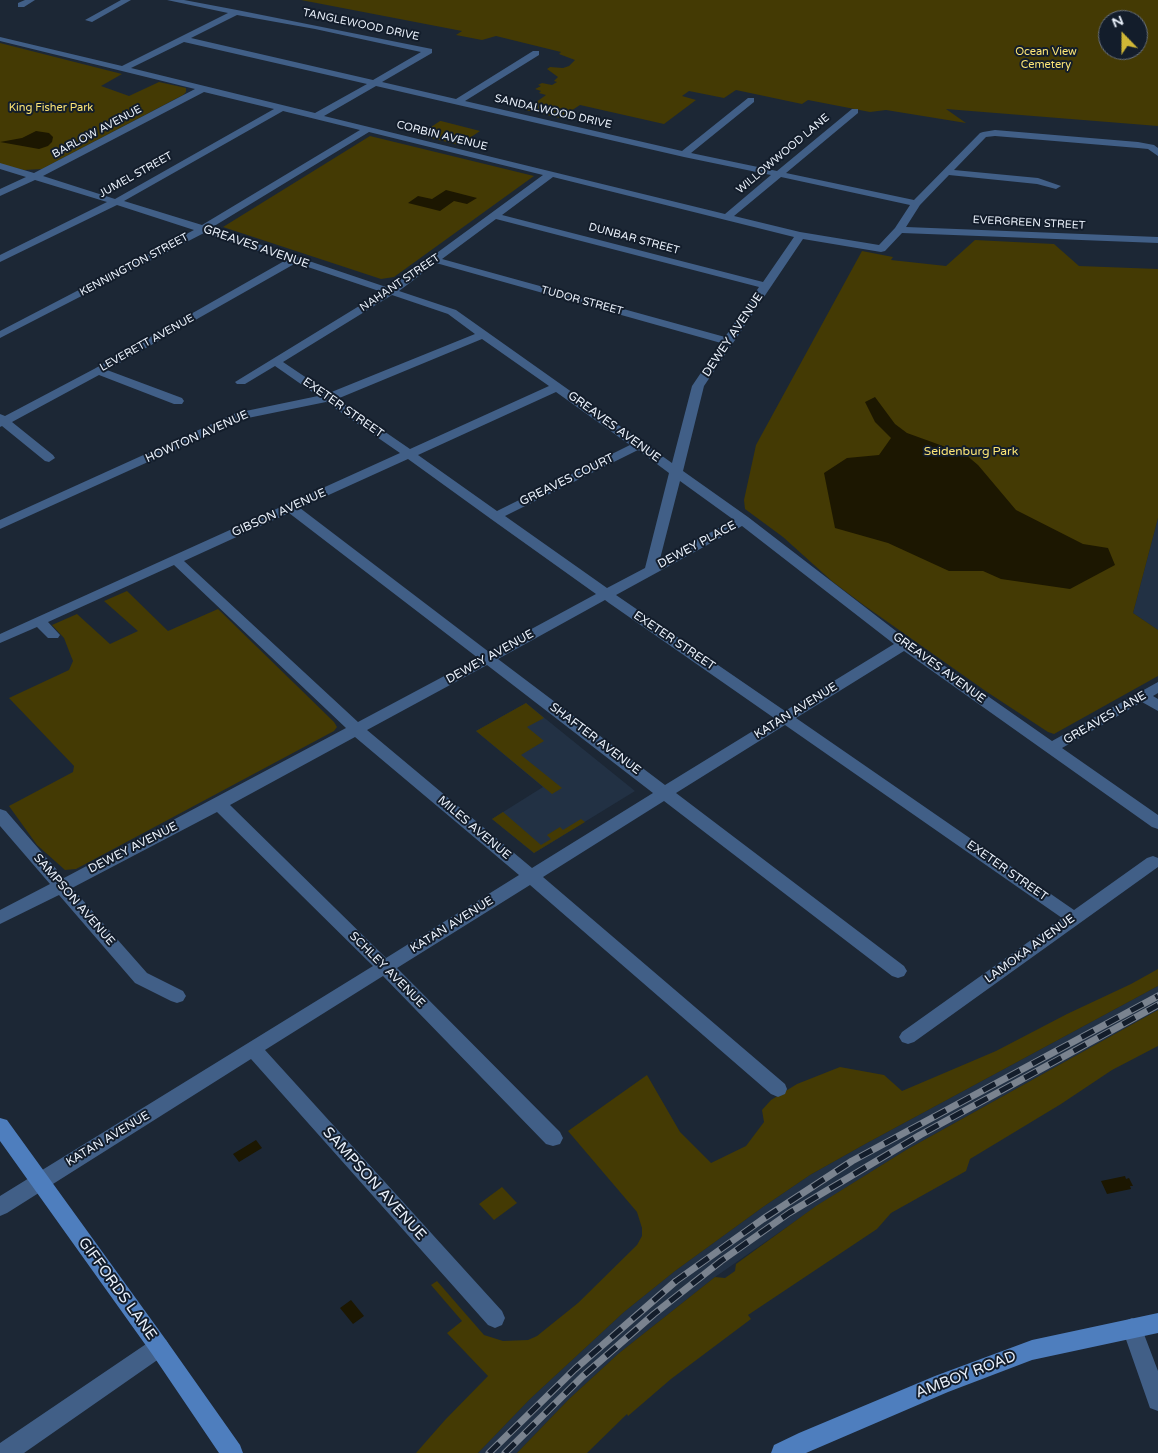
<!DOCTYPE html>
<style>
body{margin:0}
#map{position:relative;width:1158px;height:1453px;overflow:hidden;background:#1c2735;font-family:"Varela Round",sans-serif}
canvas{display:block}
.north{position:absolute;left:1098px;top:10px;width:50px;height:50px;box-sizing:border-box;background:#131d2b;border:1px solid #69717e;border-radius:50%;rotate:338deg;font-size:14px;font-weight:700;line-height:20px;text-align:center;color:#e9f0fa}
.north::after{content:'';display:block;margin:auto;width:18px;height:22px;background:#d0b736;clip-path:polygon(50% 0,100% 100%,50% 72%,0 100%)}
</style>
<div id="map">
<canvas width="1158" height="1453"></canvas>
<div class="north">N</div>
</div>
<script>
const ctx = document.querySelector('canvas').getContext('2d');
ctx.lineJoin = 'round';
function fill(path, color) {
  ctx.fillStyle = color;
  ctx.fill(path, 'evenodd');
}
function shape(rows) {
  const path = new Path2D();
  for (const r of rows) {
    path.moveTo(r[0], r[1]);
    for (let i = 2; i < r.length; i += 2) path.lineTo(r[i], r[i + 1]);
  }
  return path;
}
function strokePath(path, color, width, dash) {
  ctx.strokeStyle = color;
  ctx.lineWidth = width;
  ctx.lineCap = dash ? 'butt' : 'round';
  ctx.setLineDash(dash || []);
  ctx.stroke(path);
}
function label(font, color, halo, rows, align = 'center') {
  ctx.font = font + ' "Varela Round",sans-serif';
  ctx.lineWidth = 4;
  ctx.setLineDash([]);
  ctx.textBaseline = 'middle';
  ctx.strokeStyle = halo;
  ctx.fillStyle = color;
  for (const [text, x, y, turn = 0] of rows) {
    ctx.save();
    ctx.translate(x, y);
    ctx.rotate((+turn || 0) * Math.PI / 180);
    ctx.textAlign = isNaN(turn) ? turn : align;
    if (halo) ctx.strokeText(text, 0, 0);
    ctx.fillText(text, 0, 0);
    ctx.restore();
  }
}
const built = shape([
 [1158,518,1158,630,1133,613],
 [526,703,635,791,534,853,492,819,543,787,476,731],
 [1158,986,1158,1010,906,1150,817,1206,715,1277,618,1354,569,1399,517,1453,478,1453,530,1399,624,1312,675,1271,763,1207,810,1175,867,1143]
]);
const green = shape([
 [301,0,1158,0,1158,126,946,109,966,123,886,110,870,112,808,100,802,104,736,90,724,98,689,91,682,96,696,100,664,124,580,105,560,118,525,110,546,95,539,93,541,91,535,89,541,86,538,85,542,83,552,85,557,82,554,81,558,77,547,69,550,67,563,68,569,66,575,60,559,54,561,52,496,36,482,40,456,35,462,31],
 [1108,20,1138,20,1138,50,1108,50],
 [0,43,122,74,101,86,129,96,159,82,186,88,186,92,183,95,42,169,24,170,0,164],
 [440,121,441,121,480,131,459,145,419,135],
 [370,136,534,176,394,277,381,279,223,227],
 [975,240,1054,244,1079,266,1158,269,1158,518,1133,613,1158,630,1158,676,1054,734,1048,732,987,692,865,606,833,582,783,537,745,509,744,500,756,445,862,251,893,257,891,260,946,266],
 [127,591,168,631,218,609,334,722,337,727,334,731,76,869,65,870,37,845,9,806,73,772,74,766,9,698,69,670,73,661,69,651,64,638,52,625,77,614,110,644,138,631,104,601],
 [526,703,544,718,527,727,544,741,521,755,562,788,552,794,476,731],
 [503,812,541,845,551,839,547,835,560,827,563,830,581,819,585,822,534,853,492,819],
 [1158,969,1158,986,867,1143,810,1175,763,1207,675,1271,624,1312,530,1399,478,1453,416,1453,445,1420,488,1376,447,1333,462,1321,431,1285,437,1281,484,1335,503,1341,528,1340,537,1336,578,1303,637,1245,642,1236,642,1228,637,1212,568,1131,647,1075,680,1132,711,1163,746,1146,764,1122,762,1110,771,1100,797,1084,840,1067,884,1075,902,1091,996,1051,1067,1014,1131,984],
 [1158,1010,1158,1046,1112,1070,1061,1104,970,1159,966,1171,891,1213,877,1229,748,1315,751,1319,671,1379,628,1416,627,1414,587,1453,517,1453,569,1399,618,1354,715,1277,725,1278,735,1271,736,1264,816,1206,906,1150],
 [502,1187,517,1203,494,1220,479,1204]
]);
const water = shape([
 [36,131,49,133,53,137,52,142,48,146,39,149,0,142,22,138],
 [446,190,477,198,467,204,454,201,440,211,408,203,418,196,432,199],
 [875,397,895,424,907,433,965,454,978,465,1016,510,1083,544,1108,548,1115,565,1070,589,1001,579,983,571,949,571,888,543,835,528,824,473,847,458,879,455,891,438,875,422,865,402],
 [256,1140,262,1148,239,1162,233,1154],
 [1125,1176,1126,1179,1129,1178,1133,1186,1130,1186,1131,1189,1107,1194,1101,1181],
 [351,1300,364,1316,353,1324,340,1308]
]);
const street = shape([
 [25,0,35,0,24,7,18,7,18,3,25,0],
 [121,0,131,0,92,22,85,20,121,0],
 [167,0,184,0,237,10,432,49,432,53,382,82,456,99,533,51,539,51,539,55,465,101,682,151,748,98,754,98,754,102,691,153,777,171,852,109,858,109,858,113,786,173,914,200,980,133,983,132,995,130,1138,142,1154,145,1158,148,1158,156,1148,149,1138,148,995,136,986,137,954,170,1038,178,1061,186,1056,189,1037,184,949,175,920,205,906,227,1158,237,1158,243,902,233,885,251,881,252,803,239,704,386,683,471,748,517,909,641,1052,741,1158,682,1158,693,1153,696,1158,699,1158,711,1142,702,1062,748,1158,815,1158,829,1152,827,904,651,796,718,1074,910,1147,858,1153,856,1158,858,1158,867,914,1042,908,1044,902,1042,899,1037,902,1032,1062,918,785,725,676,793,904,966,907,971,904,976,898,978,892,976,664,801,543,877,785,1084,787,1089,785,1094,778,1097,771,1094,530,885,397,968,560,1132,563,1138,560,1144,553,1146,546,1144,383,976,265,1050,502,1311,505,1318,502,1325,495,1328,488,1325,251,1059,7,1213,0,1216,0,1196,373,966,217,812,72,888,147,973,183,991,186,996,183,1001,177,1003,171,1001,135,983,59,895,0,924,0,910,50,884,0,826,0,809,6,811,64,878,346,728,174,565,48,622,60,635,58,638,48,638,37,627,0,643,0,634,400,453,326,402,243,419,0,529,0,520,236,413,318,396,275,366,245,384,237,384,235,382,382,292,296,263,107,370,182,398,184,401,182,404,174,404,99,375,12,422,53,455,55,458,49,462,45,461,2,426,0,427,0,414,5,416,94,369,286,260,204,233,0,338,0,331,194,230,117,205,0,262,0,255,107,202,35,180,0,196,0,189,26,177,0,169,0,163,34,173,195,89,0,41,0,37,122,66,228,13,167,0],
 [237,15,315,29,421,52,373,80,191,38,237,15],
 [184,42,367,84,315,113,131,68,184,42],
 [376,86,684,157,771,175,725,214,324,116,376,86],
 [204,92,274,109,115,199,43,176,204,92],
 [283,111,360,130,202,225,124,201,283,111],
 [369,132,543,175,389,288,211,228,369,132],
 [553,177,794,237,763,282,502,215,553,177],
 [781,177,910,205,895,228,879,245,800,232,734,216,781,177],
 [496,219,759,287,725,337,442,259,496,219],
 [436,263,721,343,692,386,672,463,456,310,399,291,436,263],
 [392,295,448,314,475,334,329,393,283,362,392,295],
 [482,339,549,386,410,449,337,399,482,339],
 [556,392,630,445,497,511,418,455,556,392],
 [638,450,669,473,645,568,607,588,505,516,638,450],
 [408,459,491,519,596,594,489,652,300,508,408,459],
 [680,481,734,520,660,559,680,481],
 [289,513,478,658,358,722,184,561,289,513],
 [742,526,894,644,785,711,616,595,742,526],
 [605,600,609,603,774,718,665,785,498,659,605,600],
 [487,665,653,793,532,868,367,730,487,665],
 [355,737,519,875,386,958,230,805,355,737],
 [1132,1318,1139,1321,1158,1371,1158,1411,1150,1408,1122,1328,1125,1321,1132,1318],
 [159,1337,166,1340,170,1347,166,1354,24,1453,0,1453,0,1443,152,1340,159,1337]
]);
const secondary = shape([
 [0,1118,7,1120,166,1340,240,1445,243,1453,219,1453,152,1354,0,1141,0,1118],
 [1158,1313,1158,1333,1032,1360,948,1392,806,1453,771,1453,774,1445,799,1433,935,1376,1032,1340,1158,1313]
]);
const rail = shape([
 [489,1453,575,1369,676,1281,763,1219,852,1161,1158,996],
 [505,1453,583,1376,654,1314,721,1261,789,1213,920,1135,1158,1005]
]);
const farStreetnames = [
 ["TANGLEWOOD DRIVE",361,25,12],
 ["SANDALWOOD DRIVE",553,112,13],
 ["BARLOW AVENUE",97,132,-28],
 ["CORBIN AVENUE",442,136,14],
 ["WILLOWWOOD LANE",783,154,-40],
 ["JUMEL STREET",136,175,-29],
 ["EVERGREEN STREET",1029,223,3],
 ["DUNBAR STREET",634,239,15],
 ["KENNINGTON STREET",134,265,-28],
 ["NAHANT STREET",400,283,-34],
 ["TUDOR STREET",582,301,15],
 ["LEVERETT AVENUE",147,343,-29]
];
const farParknames = [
 ["Ocean View",1046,52],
 ["Cemetery",1046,65],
 ["King Fisher Park",51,108]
];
const streetNames = [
 ["GREAVES AVENUE",256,247,19],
 ["DEWEY AVENUE",733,335,-56],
 ["EXETER STREET",343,408,35],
 ["GREAVES AVENUE",614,427,36],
 ["HOWTON AVENUE",197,437,-24],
 ["GREAVES COURT",567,480,-26],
 ["GIBSON AVENUE",279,513,-24],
 ["DEWEY PLACE",697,545,-28],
 ["EXETER STREET",674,641,34],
 ["DEWEY AVENUE",490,657,-29],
 ["GREAVES AVENUE",939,668,36],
 ["KATAN AVENUE",796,711,-32],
 ["GREAVES LANE",1105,718,-30],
 ["SHAFTER AVENUE",595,739,37],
 ["MILES AVENUE",474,828,40],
 ["DEWEY AVENUE",133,848,-27],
 ["EXETER STREET",1007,871,35],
 ["SAMPSON AVENUE",74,900,49],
 ["KATAN AVENUE",452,925,-32],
 ["LAMOKA AVENUE",1030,949,-36],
 ["SCHLEY AVENUE",387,970,45],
 ["KATAN AVENUE",108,1139,-31]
];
const parkNames = [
 ["Seidenburg Park",971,452]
];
const nearStreetnames = [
 ["SAMPSON AVENUE",374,1184,48],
 ["GIFFORDS LANE",117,1289,54],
 ["AMBOY ROAD",966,1375,-21]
];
fill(built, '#223144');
fill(green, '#443a04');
fill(water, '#1c1701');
fill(street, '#415f87');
fill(secondary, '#4e7ebe');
strokePath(rail, '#7a838f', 7);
strokePath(rail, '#131d2b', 5, [14]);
label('11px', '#e9f0fa', '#131d2b', farStreetnames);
label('11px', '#fce576', '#131d2b', farParknames);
label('12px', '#e9f0fa', '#131d2b', streetNames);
label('12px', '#fce576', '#131d2b', parkNames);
label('15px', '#e9f0fa', '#131d2b', nearStreetnames);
</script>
